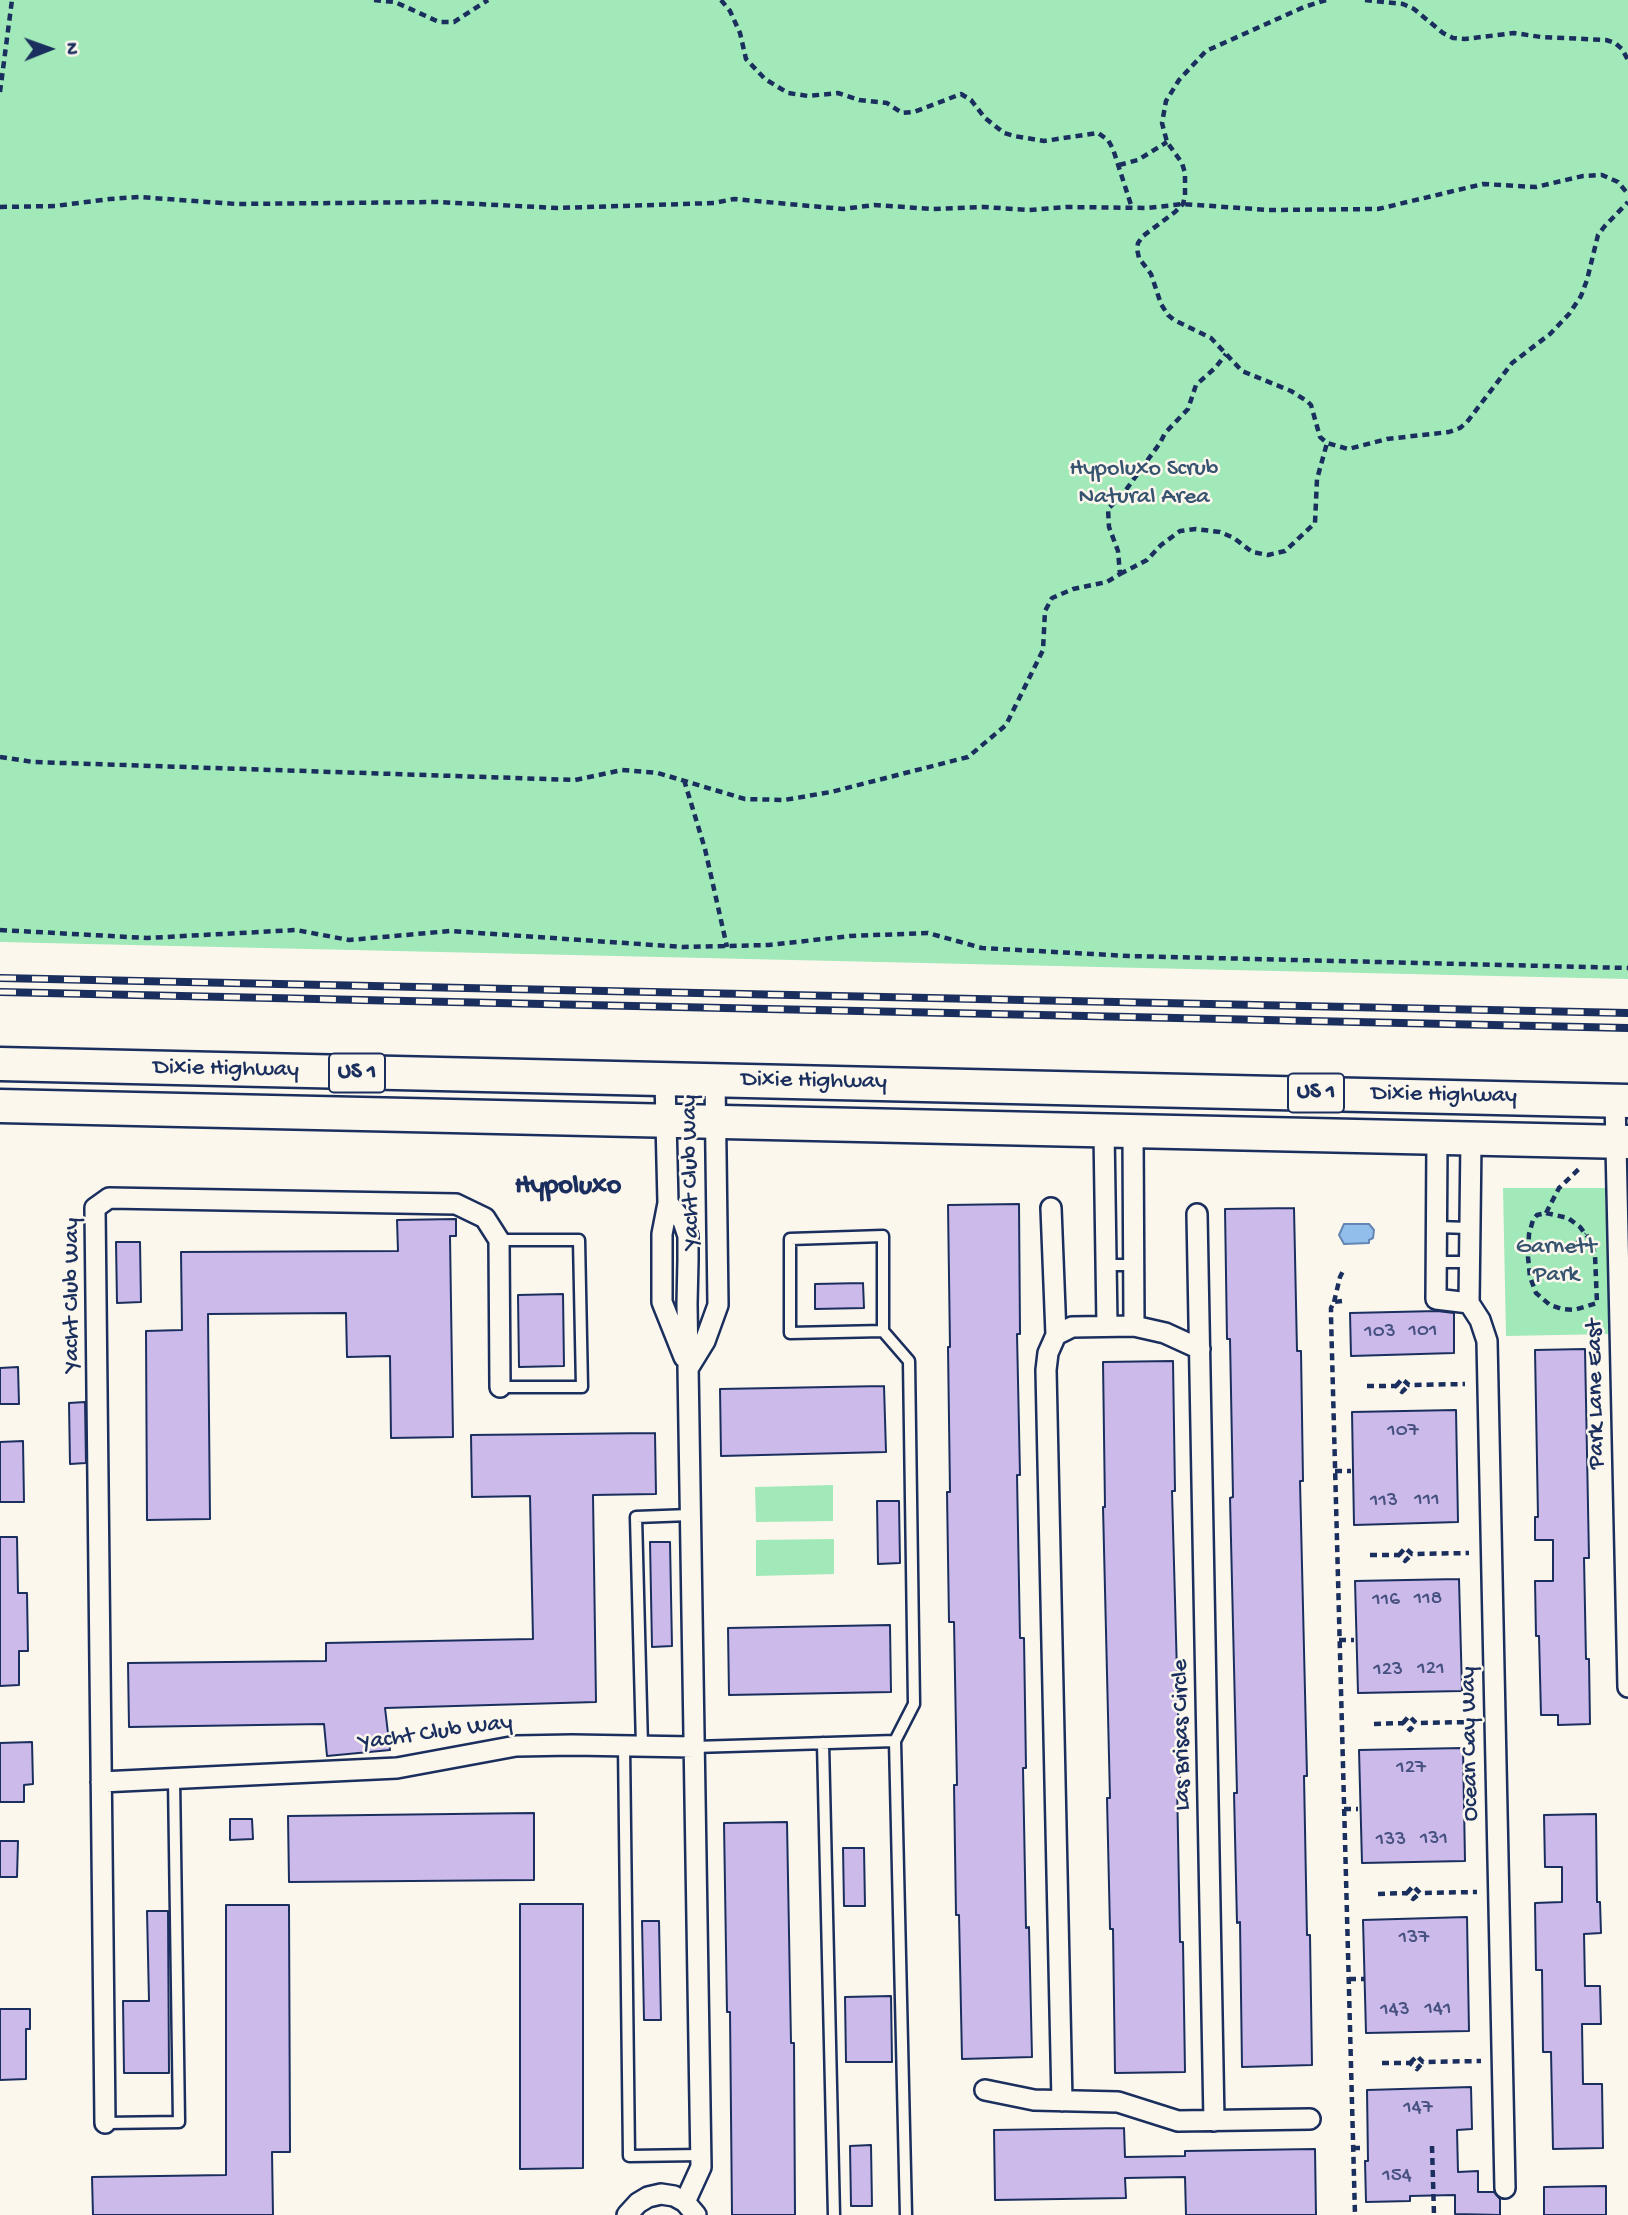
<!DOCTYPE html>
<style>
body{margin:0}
#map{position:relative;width:1628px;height:2215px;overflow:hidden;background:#fbf7ec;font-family:"Gochi Hand",sans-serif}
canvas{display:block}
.north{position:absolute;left:14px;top:14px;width:70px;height:70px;-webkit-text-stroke:5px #fbf7ec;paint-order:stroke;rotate:89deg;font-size:19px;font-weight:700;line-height:28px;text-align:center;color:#1b2f5e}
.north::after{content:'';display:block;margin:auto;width:24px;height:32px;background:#1b2f5e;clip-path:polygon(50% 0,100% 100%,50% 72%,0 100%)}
</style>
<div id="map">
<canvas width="1628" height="2215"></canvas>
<div class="north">N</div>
</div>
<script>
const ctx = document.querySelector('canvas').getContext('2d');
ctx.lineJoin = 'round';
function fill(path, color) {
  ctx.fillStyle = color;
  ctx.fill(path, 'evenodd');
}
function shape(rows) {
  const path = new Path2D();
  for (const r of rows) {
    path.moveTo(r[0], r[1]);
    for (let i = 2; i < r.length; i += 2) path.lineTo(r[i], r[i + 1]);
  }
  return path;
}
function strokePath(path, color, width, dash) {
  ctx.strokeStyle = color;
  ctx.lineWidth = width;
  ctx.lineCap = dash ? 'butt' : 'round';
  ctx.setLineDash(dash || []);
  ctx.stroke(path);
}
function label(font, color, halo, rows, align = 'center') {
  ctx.font = font + ' "Gochi Hand",sans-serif';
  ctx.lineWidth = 5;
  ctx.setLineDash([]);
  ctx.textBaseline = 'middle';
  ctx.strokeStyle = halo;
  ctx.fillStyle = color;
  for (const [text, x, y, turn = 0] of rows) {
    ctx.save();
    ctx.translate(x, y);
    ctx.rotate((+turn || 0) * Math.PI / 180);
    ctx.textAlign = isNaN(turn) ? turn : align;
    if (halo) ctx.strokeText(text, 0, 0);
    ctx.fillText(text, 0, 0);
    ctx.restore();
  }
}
const green = shape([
 [0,0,1628,0,1628,979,0,942],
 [1605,1188,1610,1334,1506,1336,1503,1188],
 [833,1485,833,1521,756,1522,755,1487],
 [834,1539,834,1574,756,1576,756,1540]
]);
const water = shape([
 [1344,1224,1369,1224,1374,1230,1373,1238,1369,1240,1369,1243,1344,1244,1339,1235,1344,1224]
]);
const building = shape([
 [1019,1204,1020,1334,1017,1334,1020,1475,1017,1475,1020,1638,1024,1638,1026,1768,1023,1768,1026,1928,1029,1927,1032,2057,962,2059,959,1915,956,1915,954,1785,957,1785,954,1622,949,1622,947,1492,950,1492,948,1347,950,1347,948,1205,1019,1204],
 [1294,1208,1297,1351,1301,1351,1303,1481,1300,1481,1307,1776,1304,1776,1307,1935,1310,1935,1312,2065,1242,2067,1240,1922,1237,1923,1234,1793,1237,1793,1230,1498,1233,1497,1230,1339,1227,1339,1225,1209,1294,1208],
 [456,1219,456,1236,450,1236,453,1437,391,1438,390,1356,347,1357,346,1313,208,1314,210,1519,147,1520,146,1331,182,1330,181,1252,398,1251,397,1220,456,1219],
 [116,1242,140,1242,141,1302,117,1303,116,1242],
 [863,1283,864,1308,815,1309,815,1284,863,1283],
 [563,1294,564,1366,519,1367,518,1295,563,1294],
 [1437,1311,1454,1313,1454,1353,1351,1356,1350,1313,1437,1311],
 [1585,1349,1589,1558,1584,1558,1586,1659,1589,1659,1590,1724,1558,1725,1558,1715,1541,1715,1539,1636,1536,1636,1535,1581,1553,1581,1553,1540,1535,1540,1535,1517,1538,1517,1535,1350,1585,1349],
 [1173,1361,1175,1491,1172,1491,1180,1782,1177,1782,1180,1942,1183,1942,1185,2072,1115,2073,1113,1929,1110,1929,1107,1798,1110,1798,1103,1507,1105,1507,1103,1362,1173,1361],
 [18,1367,19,1404,0,1404,0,1368,18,1367],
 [884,1386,886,1452,721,1456,720,1389,884,1386],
 [85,1402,86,1463,70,1464,69,1403,85,1402],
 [1456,1410,1458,1522,1354,1525,1352,1412,1456,1410],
 [655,1433,656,1494,593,1495,596,1702,385,1708,390,1750,327,1756,324,1724,129,1727,128,1663,326,1661,326,1643,533,1639,530,1496,472,1497,471,1435,655,1433],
 [23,1441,24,1502,0,1502,0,1442,23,1441],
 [877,1501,899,1501,900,1563,878,1564,877,1501],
 [0,1537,17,1537,18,1593,27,1593,28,1651,19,1651,19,1685,0,1686,0,1537],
 [650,1542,670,1542,672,1646,652,1647,650,1542],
 [1459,1579,1462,1691,1358,1693,1355,1581,1459,1579],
 [890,1625,891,1692,729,1695,728,1628,890,1625],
 [32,1742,33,1784,24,1785,24,1802,0,1802,0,1743,32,1742],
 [1463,1748,1465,1861,1362,1863,1359,1750,1463,1748],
 [534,1813,534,1880,289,1882,288,1816,534,1813],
 [1596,1814,1597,1902,1600,1902,1601,1933,1584,1934,1585,1986,1600,1986,1601,2024,1582,2024,1583,2084,1602,2084,1603,2148,1553,2149,1551,2052,1543,2052,1542,1970,1536,1970,1535,1903,1562,1902,1562,1867,1545,1867,1544,1815,1596,1814],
 [230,1819,252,1819,253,1839,230,1840,230,1819],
 [787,1822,791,2043,794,2043,795,2215,732,2215,730,2012,727,2012,724,1823,787,1822],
 [0,1841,18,1841,17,1877,0,1877,0,1841],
 [843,1848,864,1848,865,1906,844,1906,843,1848],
 [520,1904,583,1904,583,2168,520,2169,520,1904],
 [226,1905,289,1905,290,2152,272,2152,273,2215,93,2215,92,2177,226,2175,226,1905],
 [147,1911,168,1911,169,2073,124,2073,123,2001,149,2001,147,1911],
 [1467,1917,1469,2031,1366,2033,1363,1920,1467,1917],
 [642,1921,659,1921,661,2020,644,2020,642,1921],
 [891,1996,892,2062,846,2062,845,1997,891,1996],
 [0,2009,30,2009,30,2029,26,2029,26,2079,0,2080,0,2009],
 [1471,2087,1472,2129,1457,2130,1458,2172,1478,2171,1478,2192,1494,2192,1500,2199,1500,2215,1455,2214,1455,2195,1410,2196,1410,2201,1366,2202,1365,2161,1368,2161,1367,2090,1471,2087],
 [1124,2128,1125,2157,1185,2156,1185,2151,1315,2149,1316,2215,1186,2215,1185,2177,1125,2178,1126,2198,995,2200,994,2130,1124,2128],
 [871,2145,872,2206,851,2206,850,2146,871,2145],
 [1606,2186,1606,2215,1544,2215,1544,2187,1606,2186]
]);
const path = shape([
 [374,0,395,2,439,22,454,22,488,0],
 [721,0,730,11,740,33,746,59,765,79,788,93,808,96,838,93,859,100,887,103,902,113,914,112,961,94,971,100,985,118,1004,133,1014,136,1044,141,1098,133,1108,140,1113,149,1132,208],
 [1326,0,1304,7,1206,51,1179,80,1166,101,1162,123,1167,142,1182,163,1185,173,1185,196,1183,204,1175,212,1143,236,1138,243,1137,249,1139,258,1151,274,1161,304,1168,315,1174,320,1211,338,1242,371,1291,391,1307,401,1311,405,1320,437,1327,443,1348,449,1387,439,1449,432,1460,428,1467,422,1512,363,1550,334,1569,314,1581,296,1587,280,1598,235,1604,227,1628,202],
 [1365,0,1403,4,1414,9,1443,33,1453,38,1465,39,1514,33,1541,37,1606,40,1615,43,1622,49,1628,60],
 [0,92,12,0],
 [1119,165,1138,160,1167,142],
 [0,207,55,206,110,199,139,197,236,204,437,202,558,208,714,203,734,199,843,209,874,205,933,209,984,207,1029,210,1066,207,1148,208,1183,204,1269,210,1378,209,1483,184,1536,187,1583,176,1602,175,1618,182,1628,194],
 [1120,574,1147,560,1161,545,1180,531,1196,529,1220,532,1234,538,1252,552,1268,555,1285,551,1315,523,1317,479,1327,443],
 [0,757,33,762,575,780,622,770,658,773,745,799,784,800,831,792,968,757,1006,725,1043,650,1045,611,1052,598,1073,589,1107,582,1120,574,1118,551,1109,527,1108,509,1123,494,1160,443,1165,433,1188,409,1196,385,1215,368,1226,354],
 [684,780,705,849,727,947],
 [0,930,147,938,296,930,349,940,450,931,683,947,769,945,850,936,928,933,982,948,1129,956,1628,968],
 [1546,1213,1568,1218,1580,1227,1591,1241,1595,1255,1597,1303,1574,1310,1562,1309,1550,1305,1536,1293,1530,1277,1528,1257,1529,1234,1533,1220,1537,1215,1546,1213],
 [1546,1213,1559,1188,1581,1167],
 [1577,1243,1586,1234],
 [1342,1301,1334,1302,1331,1308,1331,1316,1355,2215],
 [1334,1302,1340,1277,1344,1269],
 [1367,1386,1396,1386,1402,1392,1409,1385],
 [1396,1386,1402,1379,1409,1385,1465,1384],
 [1335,1471,1351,1471],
 [1370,1555,1399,1555,1405,1561,1412,1554],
 [1399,1555,1405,1548,1412,1554,1469,1553],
 [1339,1640,1354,1640],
 [1403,1723,1409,1716,1416,1723,1472,1722],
 [1374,1724,1403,1723,1410,1730,1416,1723],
 [1344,1809,1358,1809],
 [1407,1893,1413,1886,1420,1893,1477,1892],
 [1378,1894,1407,1893,1413,1899,1420,1893],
 [1349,1979,1364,1979],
 [1382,2063,1410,2063,1417,2069,1423,2062],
 [1410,2063,1417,2056,1423,2062,1481,2061],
 [1432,2146,1434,2215],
 [1353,2148,1363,2148]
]);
const service = shape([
 [1437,1227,1469,1228],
 [499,1240,579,1240,582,1387,500,1387],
 [1437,1262,1469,1262],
 [1106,1265,1134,1265],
 [895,1741,906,2215],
 [823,1743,834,2215],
 [624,1746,629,2156,701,2155],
 [642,1746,636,1517,690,1515],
 [694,1747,895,1741,914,1704,909,1361,883,1331,883,1236,790,1239,790,1333,883,1331],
 [105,2123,179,2122,174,1779]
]);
const minor = shape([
 [665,1080,668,1203,662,1234,662,1302,684,1357],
 [1615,1100,1628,1687],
 [1104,1131,1107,1325],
 [1133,1131,1134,1326],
 [1437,1139,1436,1299,1469,1303],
 [1471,1140,1469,1303,1480,1320,1487,1341,1505,2188],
 [668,1203,683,1221,688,1236,688,1260,687,1304,701,2167,685,2202],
 [1051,1208,1056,1335,1048,1353,1046,1370,1062,2101],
 [1197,1214,1214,2121],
 [1056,1335,1072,1327,1134,1326,1165,1333,1200,1349],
 [689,1367,705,1341,718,1305,715,1080],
 [101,1782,397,1768,516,1746,572,1745,694,1747],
 [985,2090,1034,2100,1118,2102,1178,2121,1310,2119],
 [105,2123,95,1208,109,1198,456,1204,485,1218,499,1240,500,1387],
 [627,2215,638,2203,648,2197,661,2194,674,2196,685,2202,696,2215]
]);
const primary = shape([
 [0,1064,1628,1101],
 [0,1106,1628,1142]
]);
const rail = shape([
 [0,978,1628,1013],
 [0,992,1628,1028]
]);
const numberNames = [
 ["101",1423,1332],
 ["103",1380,1333],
 ["107",1403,1432],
 ["111",1427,1501],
 ["113",1384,1502],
 ["118",1428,1600],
 ["116",1386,1601],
 ["121",1431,1670],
 ["123",1388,1671],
 ["127",1411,1769],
 ["131",1434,1840],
 ["133",1391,1841],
 ["137",1414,1939],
 ["141",1438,2010],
 ["143",1395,2011],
 ["147",1418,2109],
 ["154",1397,2177]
];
const shields = [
 [357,1073,56],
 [1316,1093,56]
];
const shieldNames = [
 ["US 1",357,1073],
 ["US 1",1316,1093]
];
const parkNames = [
 ["Hypoluxo Scrub",1144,470],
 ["Natural Area",1144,498],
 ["Garnett",1556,1248],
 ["Park",1556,1276]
];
const streetNames = [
 ["Dixie Highway",226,1070,1],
 ["Dixie Highway",814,1082,1],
 ["Dixie Highway",1444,1096,1],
 ["Yacht Club Way",692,1172,-91],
 ["Yacht Club Way",73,1295,-90],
 ["Park Lane East",1597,1394,-91],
 ["Yacht Club Way",436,1734,-8],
 ["Las Brisas Circle",1183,1735,-91],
 ["Ocean Cay Way",1471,1744,-91]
];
const quarterNames = [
 ["Hypoluxo",568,1188]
];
fill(green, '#a1e9b8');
fill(water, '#91beeb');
strokePath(water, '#6285b3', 2);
fill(building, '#ccbaeb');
strokePath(building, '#1b2f5e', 2);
strokePath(service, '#1b2f5e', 15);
strokePath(minor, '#1b2f5e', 24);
strokePath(primary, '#1b2f5e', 37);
strokePath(path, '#1b2f5e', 4.5, [7, 5]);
strokePath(service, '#fbf7ec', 10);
strokePath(minor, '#fbf7ec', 19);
strokePath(primary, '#fbf7ec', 32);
strokePath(rail, '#1b2f5e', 8);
strokePath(rail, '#fbf7ec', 5, [16]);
label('21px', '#475281', null, numberNames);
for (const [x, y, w] of shields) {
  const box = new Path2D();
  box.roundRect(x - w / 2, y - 19.5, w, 39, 5);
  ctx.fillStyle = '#fbf7ec';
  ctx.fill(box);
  strokePath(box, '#1b2f5e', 2);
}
label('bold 23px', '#1b2f5e', null, shieldNames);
label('24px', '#365470', '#fbf7ec', parkNames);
label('24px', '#1b2f5e', '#fbf7ec', streetNames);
label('bold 28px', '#1b2f5e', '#fbf7ec', quarterNames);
</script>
